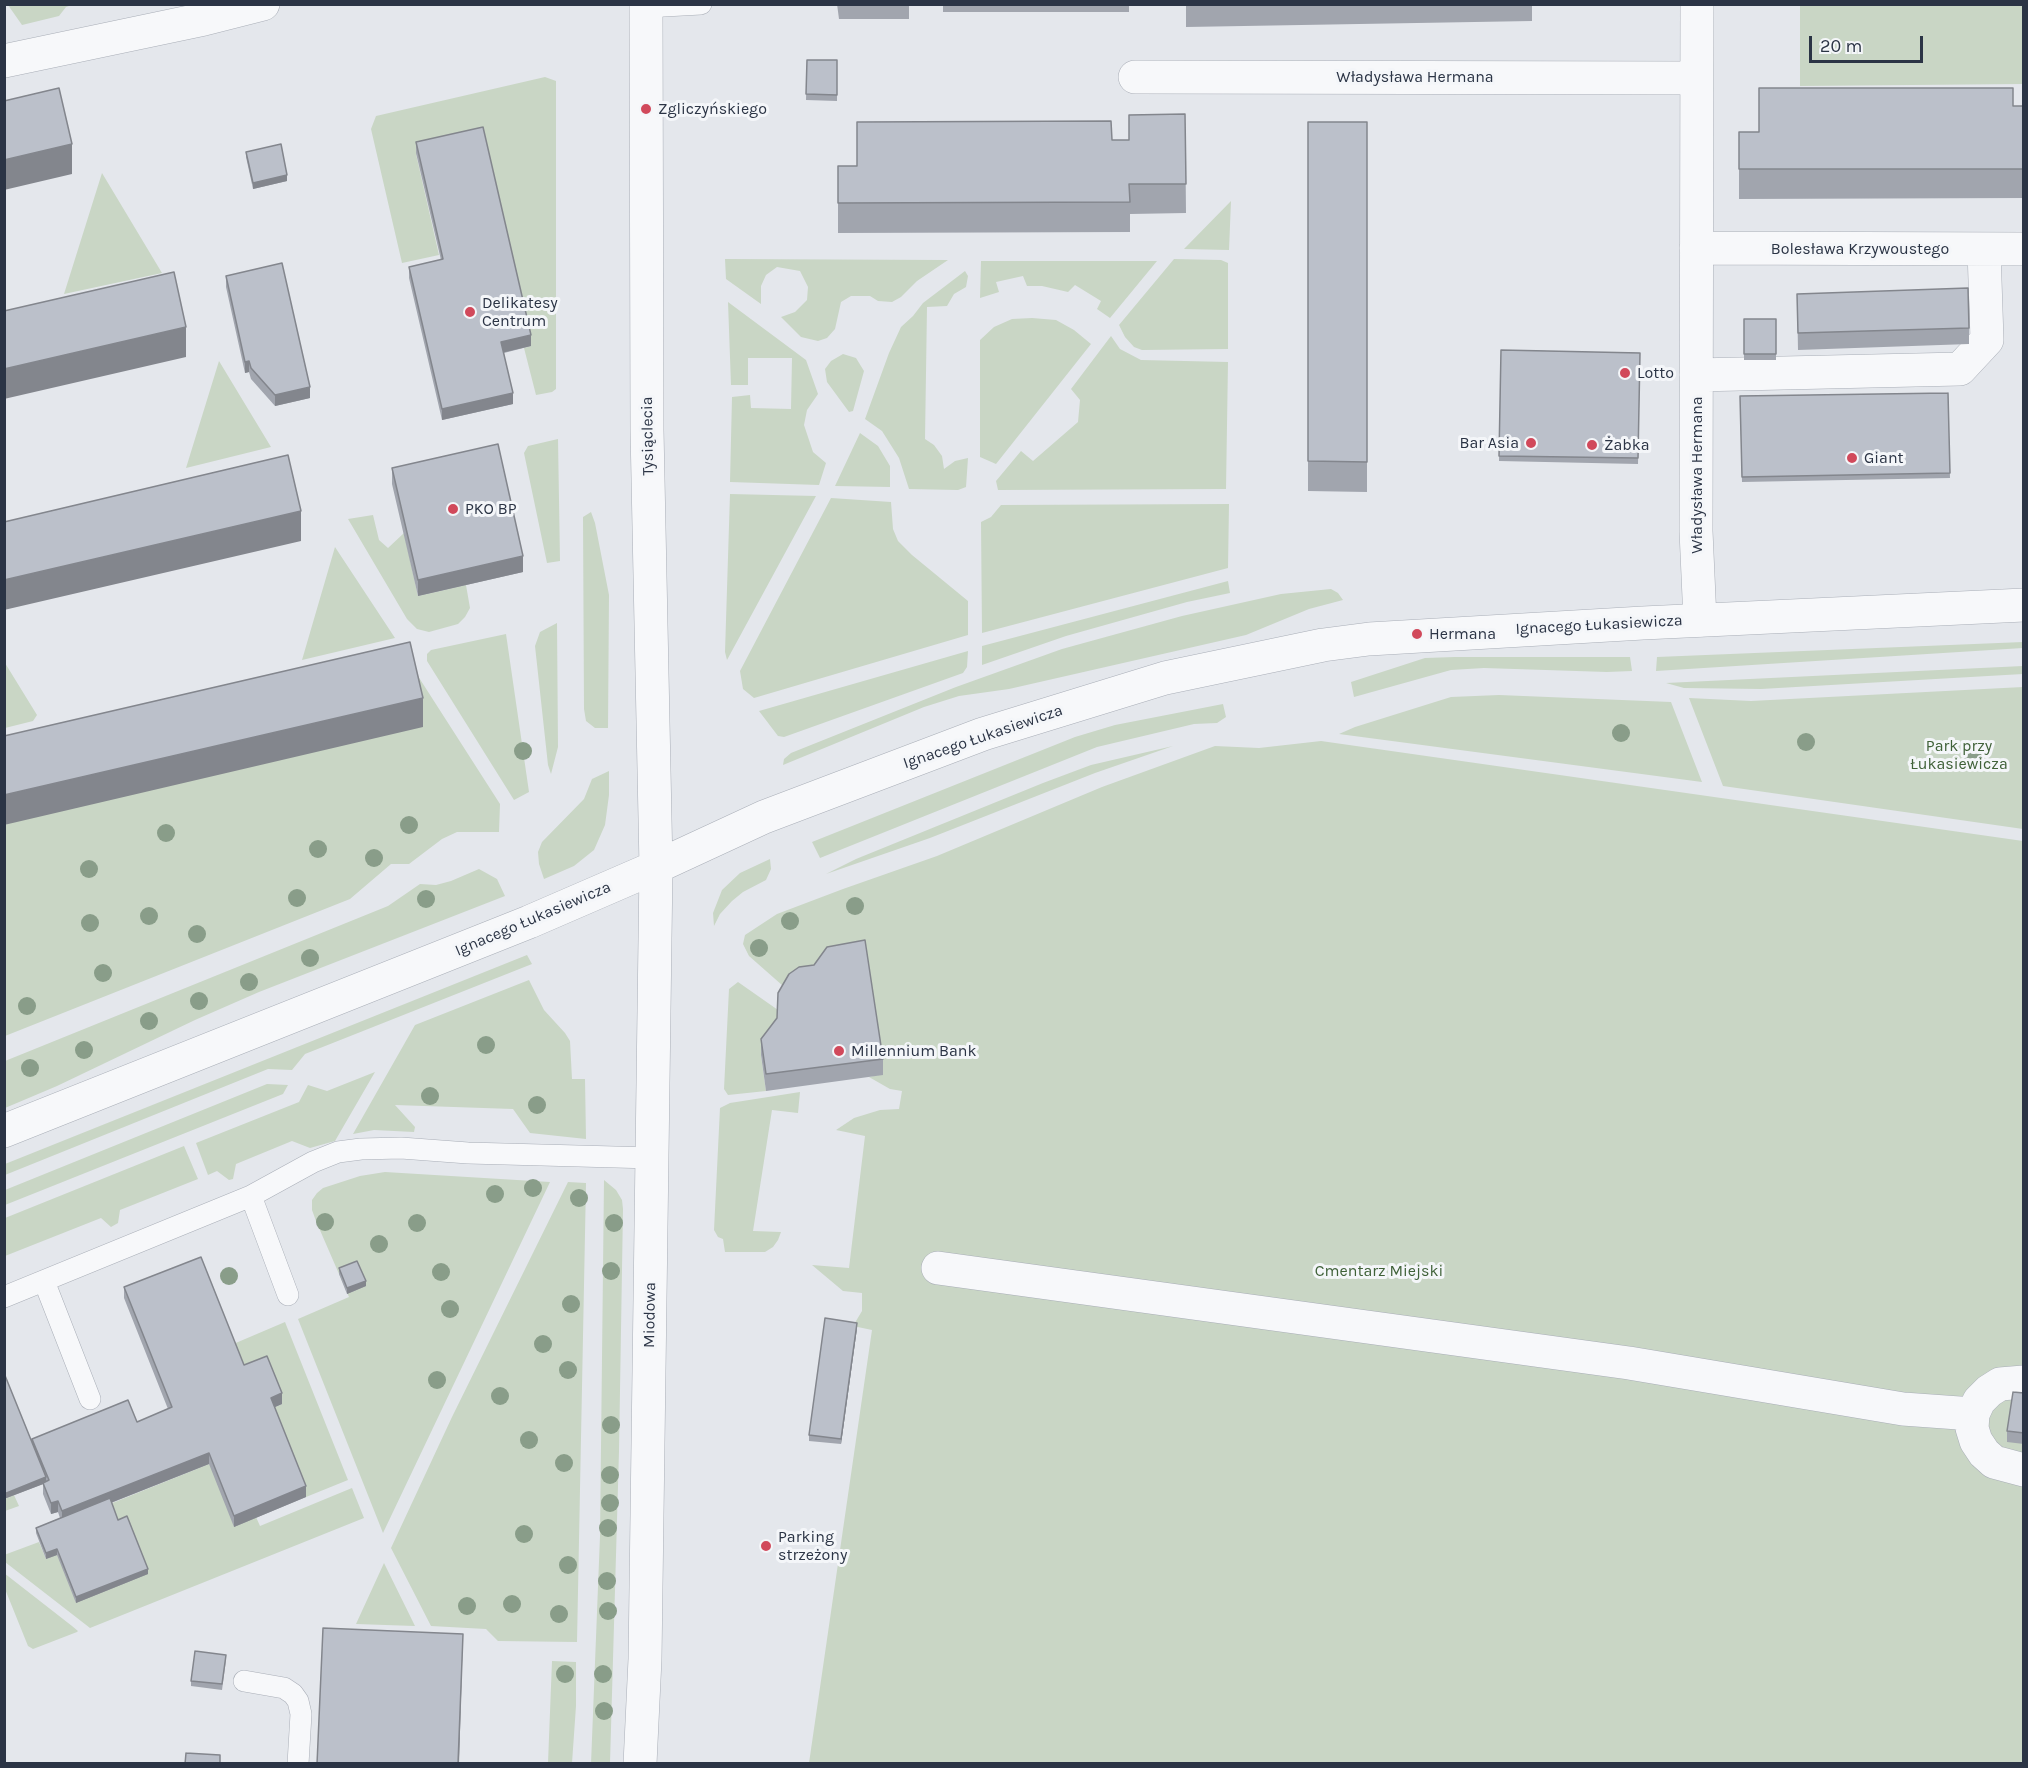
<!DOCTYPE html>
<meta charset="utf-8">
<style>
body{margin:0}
#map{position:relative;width:2028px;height:1768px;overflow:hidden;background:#e4e7ec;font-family:Karla,sans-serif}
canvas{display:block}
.frame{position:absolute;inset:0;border:6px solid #2b3445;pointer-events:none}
.scale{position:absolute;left:1809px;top:36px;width:114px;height:27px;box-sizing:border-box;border:3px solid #2b3445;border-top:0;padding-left:8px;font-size:18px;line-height:21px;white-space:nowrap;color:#2b3445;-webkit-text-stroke:4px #f4f6f9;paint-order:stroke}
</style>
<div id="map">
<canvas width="2028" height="1768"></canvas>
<div class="frame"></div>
<div class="scale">20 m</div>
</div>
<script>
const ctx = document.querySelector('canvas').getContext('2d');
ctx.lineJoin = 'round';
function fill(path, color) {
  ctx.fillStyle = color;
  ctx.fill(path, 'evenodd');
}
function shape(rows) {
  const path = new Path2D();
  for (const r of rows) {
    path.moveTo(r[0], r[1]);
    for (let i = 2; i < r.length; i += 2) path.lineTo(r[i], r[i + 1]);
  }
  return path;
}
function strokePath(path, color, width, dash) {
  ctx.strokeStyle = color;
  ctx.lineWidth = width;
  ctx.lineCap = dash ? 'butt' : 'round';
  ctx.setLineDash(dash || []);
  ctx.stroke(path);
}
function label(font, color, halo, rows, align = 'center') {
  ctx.font = font + ' Karla,sans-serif';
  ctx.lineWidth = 6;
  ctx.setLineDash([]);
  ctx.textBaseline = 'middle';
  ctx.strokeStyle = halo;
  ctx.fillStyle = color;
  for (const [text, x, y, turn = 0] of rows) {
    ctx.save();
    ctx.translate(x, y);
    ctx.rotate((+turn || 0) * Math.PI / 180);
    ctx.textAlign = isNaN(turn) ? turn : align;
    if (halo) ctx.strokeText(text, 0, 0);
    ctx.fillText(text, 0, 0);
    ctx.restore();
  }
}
const green = shape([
 [8,5,72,5,66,7,59,16,22,25],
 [1800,5,2023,5,2023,84,1800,86],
 [545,77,556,81,556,389,552,392,536,395,524,348,531,346,416,154,439,255,402,263,371,129,376,116],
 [102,173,162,273,64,294],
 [1231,201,1229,250,1184,249],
 [725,259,947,260,948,260,917,281,901,297,892,302,878,301,870,296,851,296,841,302,835,329,827,338,818,341,801,337,781,317,795,312,807,300,808,287,800,271,777,267,766,275,761,286,761,304,726,279],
 [1174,259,1221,260,1228,263,1228,349,1142,350,1134,347,1125,337,1119,325],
 [981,261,1157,261,1110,318,1097,309,1101,301,1075,285,1068,292,1042,286,1027,286,1023,276,996,282,999,292,980,298],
 [965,271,968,276,966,287,954,294,947,306,927,307,925,439,934,445,942,456,944,469,955,461,968,458,966,487,958,490,909,489,899,458,882,431,865,419,889,353,901,327,913,316,923,303],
 [728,302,806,360,818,394,807,410,804,425,813,452,826,463,819,485,730,482,732,397,750,395,751,408,791,409,792,358,748,358,748,385,731,385],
 [1032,318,1056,320,1074,330,1091,344,996,464,980,457,980,340,994,327,1012,319],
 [1111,336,1120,349,1141,360,1228,362,1226,489,998,490,996,481,1021,451,1033,461,1078,422,1080,400,1071,389],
 [843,354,856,358,864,371,853,411,849,412,827,382,825,369,831,361],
 [219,361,271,447,186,468],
 [860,433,878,446,890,466,890,487,835,486],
 [558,439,560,561,547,563,524,453,528,446],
 [730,494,816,496,727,660,725,652],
 [831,498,891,502,893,529,898,541,912,555,968,601,968,635,754,698,743,689,740,671],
 [1229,504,1228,568,982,633,981,522,991,517,1001,505],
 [591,512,595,523,609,595,608,728,595,728,586,721,584,709,583,517],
 [373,515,379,540,388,548,404,533,418,596,466,585,470,608,465,617,458,624,429,632,417,629,407,619,348,519],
 [335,547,395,638,302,660],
 [1228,581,1230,593,1187,602,1066,636,982,665,982,646],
 [1331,589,1338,593,1343,600,1309,609,1246,635,1009,689,959,696,924,707,783,765,784,759,791,753,956,687,1062,649,1182,616,1281,594],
 [557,623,558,747,551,774,548,765,535,646,540,632],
 [506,634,529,792,514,800,427,661,427,654,431,650],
 [2023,642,2023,648,1656,671,1657,657],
 [968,651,967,667,963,673,784,737,778,736,759,711],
 [1455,657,1630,657,1632,671,1607,672,1484,668,1451,670,1354,697,1351,682,1425,658],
 [407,659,500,804,499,832,457,832,442,839,409,864,391,864,350,899,5,1036,5,825],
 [5,663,37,715,33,721,5,728],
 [2023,666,2023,674,1761,689,1684,688,1666,683],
 [2023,687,2023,829,1723,786,1689,698,1751,701],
 [1499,695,1671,702,1702,782,1339,734,1355,727,1451,697],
 [1223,704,1226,717,1217,723,1194,724,1097,747,820,858,812,842,1075,737,1115,725],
 [1321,741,2023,841,2023,1763,809,1763,872,1330,853,1326,862,1311,862,1293,843,1291,812,1265,849,1268,865,1136,836,1130,854,1118,880,1110,899,1109,902,1091,890,1089,869,1077,883,1074,749,956,743,944,745,935,777,914,843,889,937,856,1102,787,1215,746,1259,748],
 [1173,746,1095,773,930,838,826,874,856,859,1043,783,1091,765],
 [609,771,609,795,605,825,594,850,574,866,544,879,539,864,538,852,542,842,584,799,592,779],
 [770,859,771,869,766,880,743,892,732,901,720,914,714,926,713,913,722,890,740,873],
 [479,869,497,879,505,896,259,992,195,1020,57,1086,5,1108,5,1061,388,906,420,884,436,885,451,881],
 [527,955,532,964,305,1054,292,1070,268,1069,5,1175,5,1164],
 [529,980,544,1010,565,1033,570,1041,572,1079,585,1079,586,1139,530,1133,513,1109,395,1105,415,1127,414,1132,374,1130,353,1134,415,1025],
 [738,982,778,1010,777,1035,761,1056,766,1091,728,1095,724,1089,729,989],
 [375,1072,335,1141,310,1148,292,1141,236,1164,233,1179,229,1180,217,1171,208,1175,196,1143,299,1102,308,1085,327,1091],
 [267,1084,288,1085,283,1094,5,1205,5,1190],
 [800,1092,798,1113,772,1110,753,1231,781,1232,778,1240,773,1247,765,1252,725,1252,723,1239,718,1237,714,1230,720,1108,730,1103],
 [184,1146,198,1179,120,1210,118,1223,111,1227,101,1218,5,1256,5,1218],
 [385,1172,550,1182,383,1533,298,1319,349,1297,316,1221,312,1210,312,1200,317,1193,323,1188,360,1176],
 [604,1180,616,1190,622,1200,623,1209,619,1451,610,1763,591,1764,600,1536],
 [568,1182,586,1183,577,1642,498,1641,486,1629,431,1626,391,1548,452,1417],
 [285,1322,348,1480,306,1497,271,1409,282,1404,244,1376,231,1345],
 [209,1464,256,1517,260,1526,352,1488,364,1518,90,1628,5,1562,4,1555,39,1542,46,1559,118,1525,110,1504],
 [14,1495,19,1506,5,1511,5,1499],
 [384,1563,415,1626,356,1624],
 [4,1573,72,1626,78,1631,77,1632,33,1649,28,1646,5,1589],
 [552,1661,576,1662,576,1706,572,1763,548,1763]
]);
const service = shape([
 [646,7,701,4],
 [251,1196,288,1295],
 [44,1281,90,1399],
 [4,1297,251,1196,313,1162,338,1152,361,1149,401,1148,468,1153,652,1158],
 [244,1681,284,1688,293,1694,298,1701,301,1714,298,1764]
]);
const pedestrian = shape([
 [938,1268,1629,1363,1903,1409,1973,1414],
 [2024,1382,2000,1384,1989,1391,1979,1401,1973,1414,1972,1428,1976,1441,1984,1453,1994,1462,2024,1470]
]);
const minor = shape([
 [1697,4,1696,531,1700,620],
 [4,61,204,19,263,4],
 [1135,77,1696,78],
 [1696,248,2024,249],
 [1696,375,1960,369,1987,340,1984,250]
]);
const tertiary = shape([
 [4,1131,529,922,656,867,764,817,983,734,1165,678,1323,645,1369,639,1643,623,2024,605],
 [640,1764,645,1659,656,867,647,430,646,4]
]);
const trees = [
 [1621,733],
 [1806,742],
 [523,751],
 [1973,758],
 [409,825],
 [166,833],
 [318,849],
 [374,858],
 [89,869],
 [297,898],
 [426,899],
 [855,906],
 [149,916],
 [790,921],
 [90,923],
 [197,934],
 [759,948],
 [310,958],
 [103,973],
 [249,982],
 [199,1001],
 [27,1006],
 [149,1021],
 [486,1045],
 [84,1050],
 [30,1068],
 [430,1096],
 [537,1105],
 [533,1188],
 [495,1194],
 [579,1198],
 [325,1222],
 [417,1223],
 [614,1223],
 [379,1244],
 [611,1271],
 [441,1272],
 [229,1276],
 [571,1304],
 [450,1309],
 [543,1344],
 [568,1370],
 [437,1380],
 [500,1396],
 [611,1425],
 [529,1440],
 [564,1463],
 [610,1475],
 [610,1503],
 [608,1528],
 [524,1534],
 [568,1565],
 [607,1581],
 [512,1604],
 [467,1606],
 [608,1611],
 [559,1614],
 [565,1674],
 [603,1674],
 [604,1711]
];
const wall = shape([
 [837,4,909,4,909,19,839,19],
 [943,4,1129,4,1129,12,943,12],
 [1186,4,1532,4,1532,21,1186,27],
 [807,60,837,60,837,101,806,100],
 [2013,106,2024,106,2024,198,1739,199,1739,132,1759,132],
 [1185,114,1186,213,1130,214,1130,232,838,233,838,166,857,166,1112,140,1129,140],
 [1308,122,1367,122,1367,492,1308,491],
 [416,142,531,346,504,353,513,404,442,420,409,278,409,267,441,260,416,153],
 [246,152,287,181,253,189,246,157],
 [226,276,310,398,275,406,251,379,249,372,245,373,226,287],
 [1797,294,1969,328,1969,344,1798,350],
 [1744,319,1776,319,1776,360,1744,360],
 [1501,350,1640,353,1638,464,1499,461],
 [1948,393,1950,478,1742,482,1740,396],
 [392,468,523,572,418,596,392,484],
 [761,1039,883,1059,883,1075,766,1091,761,1055],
 [339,1268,366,1286,347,1294,339,1274],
 [124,1287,244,1365,282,1404,274,1407,306,1497,234,1527,209,1464,111,1503,118,1520,148,1574,76,1603,57,1555,46,1559,36,1533,36,1528,60,1518,58,1512,51,1514,43,1494,43,1484,4,1499,4,1373,32,1443,32,1439,137,1422,168,1409,124,1298],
 [857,1328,841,1444,809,1441,809,1435],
 [2024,1393,2024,1444,2007,1442,2007,1431],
 [226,1660,222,1690,191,1686,191,1681]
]);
const shadedWall = shape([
 [72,144,72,174,4,190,4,160],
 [287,175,287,181,253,189,253,183],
 [186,327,186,357,4,399,4,369],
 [531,335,531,346,501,353,501,342],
 [249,361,249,372,245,373,245,362],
 [310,387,310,398,275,406,275,395],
 [513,393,513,404,442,420,442,409],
 [301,511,301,541,4,610,4,580],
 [523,556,523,572,418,596,418,580],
 [423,698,423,727,4,825,4,795],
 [366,1281,366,1286,347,1294,347,1288],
 [857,1323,857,1328,841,1444,841,1439],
 [282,1393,282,1404,271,1409,271,1398],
 [209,1453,209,1464,62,1522,62,1511],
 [46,1477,46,1483,4,1499,4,1494],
 [306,1486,306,1497,234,1527,234,1516],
 [58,1501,58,1512,51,1514,51,1503],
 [57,1549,57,1555,46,1559,46,1553],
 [148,1569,148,1574,76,1603,76,1597],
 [463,1634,459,1764,458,1764]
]);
const building = shape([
 [807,60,837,60,837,95,806,94,807,60],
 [59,88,72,144,4,160,4,101,59,88],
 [1759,88,2013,88,2013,106,2024,106,2024,169,1739,169,1739,132,1759,132,1759,88],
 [1185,114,1186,184,1129,184,1130,202,838,203,838,166,857,166,857,122,1111,121,1112,140,1129,140,1129,115,1185,114],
 [1308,122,1367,122,1367,462,1308,461,1308,122],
 [483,127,531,335,501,342,513,393,442,409,409,267,443,259,416,142,483,127],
 [281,144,287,175,253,183,246,152,281,144],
 [282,263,310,387,275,395,251,368,249,361,245,362,226,276,282,263],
 [174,272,186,327,4,369,4,311,174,272],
 [1968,288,1969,328,1798,333,1797,294,1968,288],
 [1744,319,1776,319,1776,354,1744,354,1744,319],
 [1501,350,1640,353,1638,458,1499,456,1501,350],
 [1948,393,1950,473,1742,477,1740,396,1948,393],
 [498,444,523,556,418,580,392,468,498,444],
 [288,455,301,511,4,580,4,522,288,455],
 [410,642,423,698,4,795,4,736,410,642],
 [865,940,883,1059,766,1074,761,1039,777,1018,778,993,789,974,799,967,814,965,827,947,865,940],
 [201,1257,244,1365,267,1356,282,1393,271,1398,306,1486,234,1516,209,1453,62,1511,58,1501,51,1503,43,1483,49,1480,32,1439,128,1400,137,1422,172,1407,124,1287,201,1257],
 [357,1261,366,1281,347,1288,339,1268,357,1261],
 [825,1318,857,1323,841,1439,809,1435,825,1318],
 [4,1373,46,1477,4,1494,4,1373],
 [2013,1392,2024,1393,2024,1433,2007,1431,2013,1392],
 [110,1498,118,1520,127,1516,148,1569,76,1597,57,1549,46,1553,36,1528,110,1498],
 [323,1628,463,1634,458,1764,317,1764,323,1628],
 [195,1651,226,1655,222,1684,191,1681,195,1651],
 [186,1753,220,1755,220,1764,185,1764,186,1753]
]);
const markers = [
 [646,109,6,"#d1495b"],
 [470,312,6,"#d1495b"],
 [1625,373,6,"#d1495b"],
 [1531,443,6,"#d1495b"],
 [1592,445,6,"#d1495b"],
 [1852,458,6,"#d1495b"],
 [453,509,6,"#d1495b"],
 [1417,634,6,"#d1495b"],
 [839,1051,6,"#d1495b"],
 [766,1546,6,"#d1495b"]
];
const streetNames = [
 ["Władysława Hermana",1415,77],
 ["Bolesława Krzywoustego",1860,249],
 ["Tysiąclecia",648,436,-91],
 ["Władysława Hermana",1697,475,-90],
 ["Ignacego Łukasiewicza",1599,625,-3],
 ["Ignacego Łukasiewicza",983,737,-19],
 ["Ignacego Łukasiewicza",533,919,-23],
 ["Miodowa",650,1315,-89]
];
const poiNames = [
 ["Zgliczyńskiego",658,109],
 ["Delikatesy",482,303],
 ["Centrum",482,321],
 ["Lotto",1637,373],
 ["Bar Asia",1519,443,"right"],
 ["Żabka",1604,445],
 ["Giant",1864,458],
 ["PKO BP",465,509],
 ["Hermana",1429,634],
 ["Millennium Bank",851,1051],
 ["Parking",778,1537],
 ["strzeżony",778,1555]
];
const parkNames = [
 ["Park przy",1959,746],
 ["Łukasiewicza",1959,764],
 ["Cmentarz Miejski",1379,1271]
];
fill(green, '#c9d6c5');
strokePath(service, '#a9aeb7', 22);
strokePath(pedestrian, '#a9aeb7', 34);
strokePath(minor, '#a9aeb7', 34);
strokePath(tertiary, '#a9aeb7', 34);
strokePath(service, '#f7f8fa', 21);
strokePath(pedestrian, '#f7f8fa', 33);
strokePath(minor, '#f7f8fa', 33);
strokePath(tertiary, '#f7f8fa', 33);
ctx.fillStyle = '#899d89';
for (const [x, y] of trees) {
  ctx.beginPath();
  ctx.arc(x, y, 9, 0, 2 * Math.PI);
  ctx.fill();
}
fill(wall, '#a1a5ae');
fill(shadedWall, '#83868d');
fill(building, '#bbc0ca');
strokePath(building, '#83868d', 1.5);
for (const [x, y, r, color] of markers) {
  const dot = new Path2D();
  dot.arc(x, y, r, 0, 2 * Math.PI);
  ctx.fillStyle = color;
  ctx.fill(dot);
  strokePath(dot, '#f4f6f9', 2);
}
label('16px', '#2b3445', '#f4f6f9', streetNames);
label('16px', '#2b3445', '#f4f6f9', poiNames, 'left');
label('16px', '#3f6138', '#f4f6f9', parkNames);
</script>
